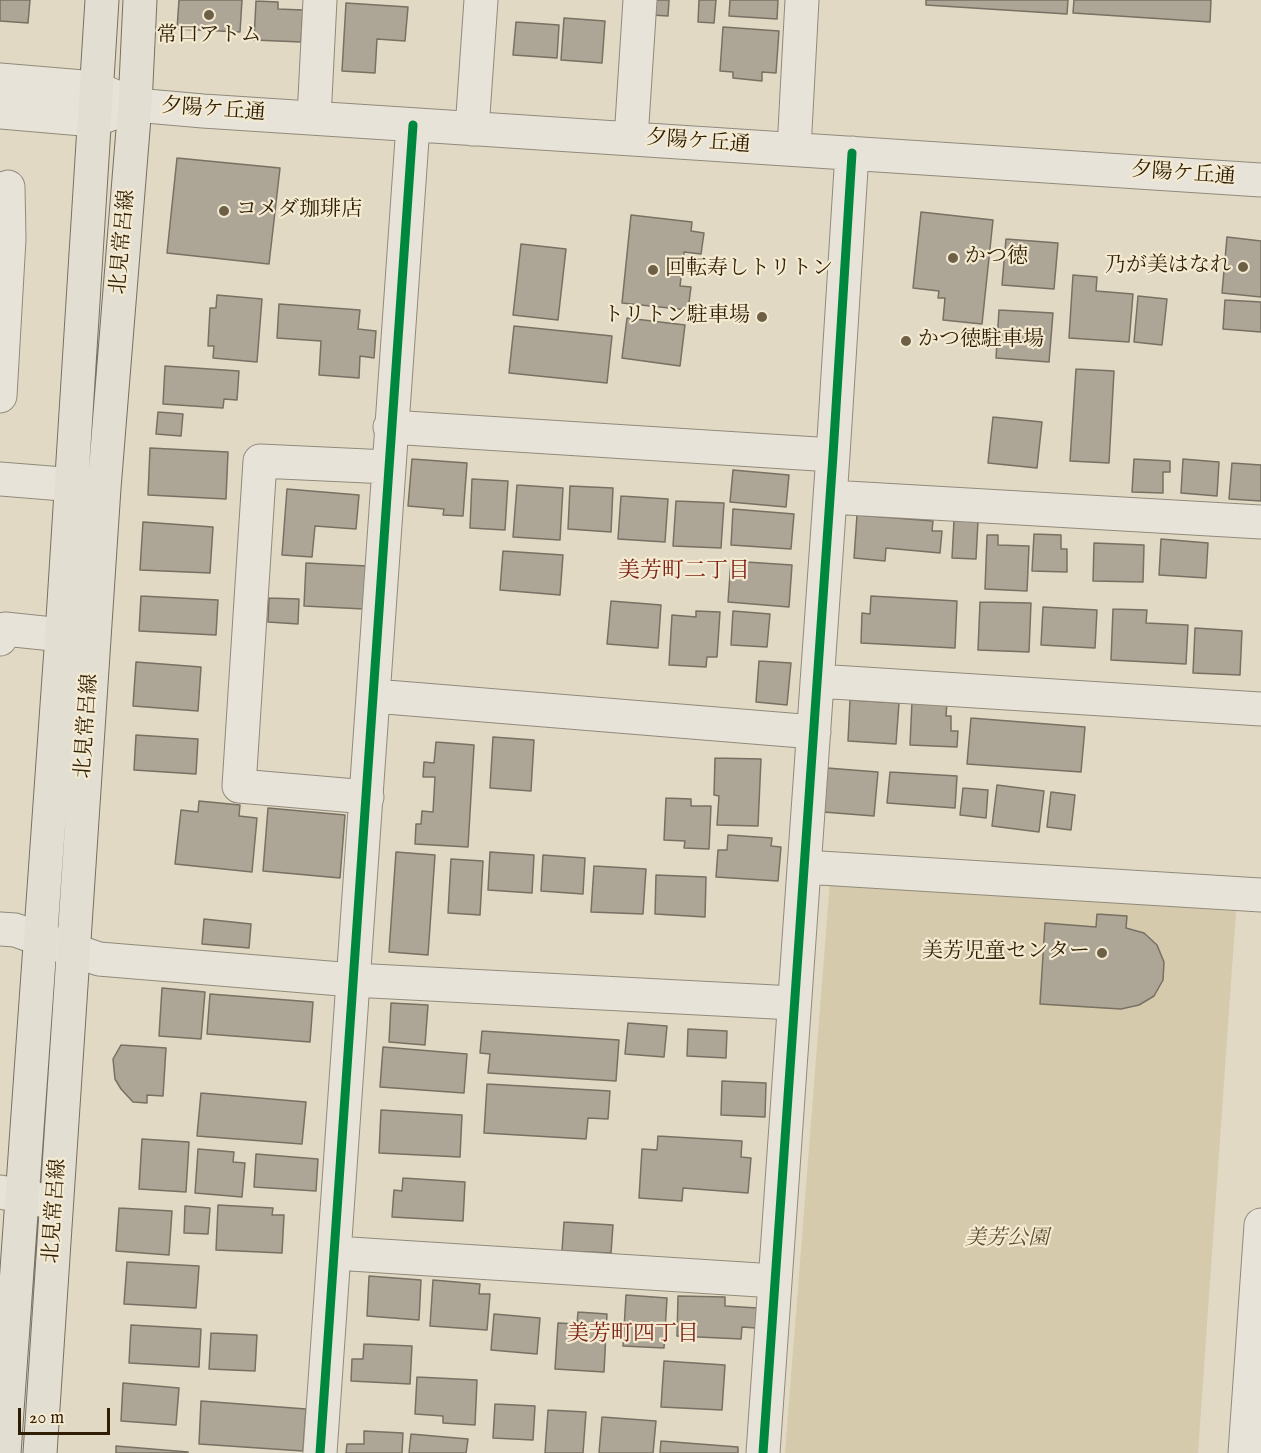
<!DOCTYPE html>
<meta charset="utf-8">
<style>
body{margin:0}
#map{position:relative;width:1261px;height:1453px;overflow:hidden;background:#e1d9c4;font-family:"IM FELL English",serif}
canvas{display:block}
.scale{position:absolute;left:18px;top:1408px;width:92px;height:27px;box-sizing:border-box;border:3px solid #301e04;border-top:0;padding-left:8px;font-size:18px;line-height:21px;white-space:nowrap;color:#301e04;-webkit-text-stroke:4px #f3ead1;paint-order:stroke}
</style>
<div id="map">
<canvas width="1261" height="1453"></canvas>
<div class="scale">20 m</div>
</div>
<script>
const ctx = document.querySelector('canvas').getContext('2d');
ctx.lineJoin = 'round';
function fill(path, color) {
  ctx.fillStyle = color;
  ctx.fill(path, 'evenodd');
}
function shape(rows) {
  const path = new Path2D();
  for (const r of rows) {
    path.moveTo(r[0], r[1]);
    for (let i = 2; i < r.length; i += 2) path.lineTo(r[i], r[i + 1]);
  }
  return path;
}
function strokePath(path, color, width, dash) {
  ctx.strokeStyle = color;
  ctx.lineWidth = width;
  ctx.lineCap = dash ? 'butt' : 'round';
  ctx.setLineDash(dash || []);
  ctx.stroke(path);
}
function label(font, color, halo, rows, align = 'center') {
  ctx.font = font + ' "IM FELL English","Noto Serif JP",serif';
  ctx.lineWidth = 4.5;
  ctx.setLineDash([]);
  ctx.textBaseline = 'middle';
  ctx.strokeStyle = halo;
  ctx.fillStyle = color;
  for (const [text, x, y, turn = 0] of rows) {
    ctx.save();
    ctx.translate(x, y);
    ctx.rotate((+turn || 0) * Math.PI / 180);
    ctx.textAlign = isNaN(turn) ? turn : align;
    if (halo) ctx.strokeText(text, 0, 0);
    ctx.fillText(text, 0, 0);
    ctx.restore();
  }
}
const green = shape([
 [830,881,1236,911,1198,1453,785,1453]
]);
const building = shape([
 [0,0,30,0,28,23,0,21,0,0],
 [179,0,242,0,240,32,177,29,179,0],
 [653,0,669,0,668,16,652,15,653,0],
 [699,0,716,0,714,23,698,22,699,0],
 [730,0,778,0,777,19,729,16,730,0],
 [926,0,1068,0,1067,14,926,5,926,0],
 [1074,0,1211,0,1210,22,1073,13,1074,0],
 [256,1,278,2,278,9,303,10,301,42,254,40,256,1],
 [346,3,408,7,405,41,377,39,375,73,342,71,346,3],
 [564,18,605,21,602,63,561,60,564,18],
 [516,22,559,25,557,58,513,55,516,22],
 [723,27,779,31,776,73,762,72,762,81,733,78,733,72,720,71,723,27],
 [177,158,280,168,269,264,167,253,177,158],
 [921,212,993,220,982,324,943,320,945,298,938,298,939,291,913,288,921,212],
 [631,215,692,222,691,231,704,233,701,254,684,252,680,286,691,287,688,310,622,303,631,215],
 [1227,237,1261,241,1261,297,1222,293,1227,237],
 [1006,239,1058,243,1054,289,1002,285,1006,239],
 [521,244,566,249,558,320,513,315,521,244],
 [1073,275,1097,277,1096,291,1133,294,1129,342,1069,338,1073,275],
 [217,295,262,299,257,362,213,358,214,346,208,346,210,308,216,308,217,295],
 [1138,296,1167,299,1162,345,1134,342,1138,296],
 [1225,300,1261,302,1261,332,1223,329,1225,300],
 [279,304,360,310,358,329,376,331,374,358,360,356,359,378,319,375,321,341,277,338,279,304],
 [999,310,1053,313,1049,362,996,358,999,310],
 [627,318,685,325,680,366,622,358,627,318],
 [514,326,612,336,607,383,509,373,514,326],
 [165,366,239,371,237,400,224,399,223,408,163,404,165,366],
 [1076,369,1114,371,1109,463,1070,461,1076,369],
 [158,412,183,414,181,436,156,434,158,412],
 [993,417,1042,422,1037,468,988,463,993,417],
 [150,448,228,452,226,499,148,495,150,448],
 [412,459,467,463,463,516,443,515,444,509,408,506,412,459],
 [1134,459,1170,461,1170,472,1163,472,1163,493,1132,492,1134,459],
 [1183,459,1219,462,1217,496,1181,493,1183,459],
 [1232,463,1261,465,1261,501,1229,499,1232,463],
 [733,470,789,475,786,507,730,502,733,470],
 [472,479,508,481,505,530,470,528,472,479],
 [517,485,563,488,560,540,513,537,517,485],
 [570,486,613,488,611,532,568,529,570,486],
 [287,489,359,495,356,529,315,526,312,557,282,555,287,489],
 [621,496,668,499,665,542,618,539,621,496],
 [676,501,724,503,721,548,673,546,676,501],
 [733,509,794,514,791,549,731,545,733,509],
 [857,515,933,521,932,531,942,531,940,553,886,548,885,561,854,558,857,515],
 [954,520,978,521,976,559,952,558,954,520],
 [143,522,213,527,210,573,140,570,143,522],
 [1034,534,1061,535,1061,549,1067,549,1067,572,1032,571,1034,534],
 [987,535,998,535,998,545,1029,546,1027,591,985,589,987,535],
 [1161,539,1208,543,1206,578,1159,575,1161,539],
 [1094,543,1144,545,1143,582,1093,581,1094,543],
 [503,551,563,555,560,595,500,590,503,551],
 [731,561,792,565,789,607,728,602,731,561],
 [306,563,367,566,364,609,304,606,306,563],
 [141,596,218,600,216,635,139,631,141,596],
 [871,596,957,601,955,648,861,643,862,613,870,614,871,596],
 [269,598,299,599,298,624,268,622,269,598],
 [611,601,661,605,658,648,607,644,611,601],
 [980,602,1031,603,1029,652,978,650,980,602],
 [1043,607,1097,610,1095,648,1041,645,1043,607],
 [1113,609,1147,610,1146,623,1188,625,1186,664,1111,660,1113,609],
 [696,611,720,612,717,657,707,657,706,667,669,665,672,615,696,617,696,611],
 [733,611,770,614,767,647,731,645,733,611],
 [1195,628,1242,631,1240,675,1193,673,1195,628],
 [759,661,791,663,787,705,756,702,759,661],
 [136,662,201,667,198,711,133,706,136,662],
 [850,700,899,703,896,744,848,741,850,700],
 [912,701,947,702,946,716,951,716,951,731,958,731,957,747,910,745,912,701],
 [971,718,1085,727,1081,772,967,764,971,718],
 [136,735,198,739,196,774,134,770,136,735],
 [493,737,534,740,531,791,490,788,493,737],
 [436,742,474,745,468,847,415,844,416,824,421,824,422,811,433,812,435,777,423,777,424,762,434,763,436,742],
 [715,758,761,759,758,826,717,825,719,796,714,795,715,758],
 [827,768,878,772,874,816,823,812,827,768],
 [890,772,957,776,955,808,887,803,890,772],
 [997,785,1044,791,1039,832,992,826,997,785],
 [963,788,988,790,986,818,960,815,963,788],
 [1051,792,1075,795,1071,830,1047,827,1051,792],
 [666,798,691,799,691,806,711,806,709,849,684,848,685,841,664,840,666,798],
 [199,801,240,805,239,816,257,818,252,872,175,864,181,810,198,812,199,801],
 [268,808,345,815,340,878,263,871,268,808],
 [728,835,772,838,771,846,781,847,778,881,716,877,718,850,727,850,728,835],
 [396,852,435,855,428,955,389,952,396,852],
 [490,852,534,855,532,893,488,890,490,852],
 [543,855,585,858,583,894,541,891,543,855],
 [451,859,483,861,480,915,448,913,451,859],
 [594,866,646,869,643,914,591,912,594,866],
 [656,875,706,877,705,917,655,914,656,875],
 [1097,914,1127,916,1126,928,1144,933,1157,945,1164,962,1163,980,1154,996,1139,1005,1121,1009,1040,1004,1045,923,1096,927,1097,914],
 [204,919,251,924,249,948,202,944,204,919],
 [162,988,205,992,201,1039,159,1036,162,988],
 [210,994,313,1002,310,1042,207,1034,210,994],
 [391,1003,428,1005,425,1045,389,1042,391,1003],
 [628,1023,667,1026,664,1057,625,1054,628,1023],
 [688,1029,727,1031,726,1058,687,1056,688,1029],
 [482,1031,619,1040,616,1081,488,1073,490,1054,480,1053,482,1031],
 [121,1045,166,1048,163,1096,147,1095,147,1103,133,1102,121,1089,115,1079,113,1059,121,1045],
 [383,1047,467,1054,464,1093,380,1087,383,1047],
 [722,1081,766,1083,765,1117,721,1115,722,1081],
 [487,1084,610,1091,608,1119,588,1118,586,1139,484,1133,487,1084],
 [201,1093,306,1102,302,1144,197,1136,201,1093],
 [381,1110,462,1115,460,1157,379,1153,381,1110],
 [658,1136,742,1141,741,1157,751,1158,748,1193,683,1188,682,1201,639,1198,642,1149,657,1150,658,1136],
 [142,1139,189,1142,186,1192,139,1189,142,1139],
 [198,1149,234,1152,233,1162,245,1163,242,1197,195,1193,198,1149],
 [256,1154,318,1159,316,1191,254,1187,256,1154],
 [403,1178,465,1182,463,1221,392,1217,394,1190,402,1191,403,1178],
 [218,1205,273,1208,272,1215,284,1215,282,1253,216,1250,218,1205],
 [185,1206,210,1208,208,1234,184,1233,185,1206],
 [119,1208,172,1211,169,1255,116,1251,119,1208],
 [564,1222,613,1225,611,1253,562,1251,564,1222],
 [127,1262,199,1266,196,1308,124,1304,127,1262],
 [369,1276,421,1280,419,1320,367,1316,369,1276],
 [433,1280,480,1284,479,1294,490,1294,487,1330,430,1326,433,1280],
 [626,1295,667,1298,664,1348,623,1346,626,1295],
 [678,1296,725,1297,725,1306,757,1308,756,1328,742,1327,741,1339,677,1336,678,1296],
 [578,1312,607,1314,604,1372,555,1369,558,1323,577,1324,578,1312],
 [494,1314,540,1318,537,1354,491,1350,494,1314],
 [131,1325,201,1329,199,1367,129,1363,131,1325],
 [211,1333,257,1335,255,1371,209,1369,211,1333],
 [364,1344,412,1346,410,1384,351,1381,352,1359,363,1359,364,1344],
 [664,1361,725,1365,722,1410,661,1407,664,1361],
 [417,1377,477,1380,475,1425,443,1423,443,1416,415,1414,417,1377],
 [123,1383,179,1388,176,1425,121,1421,123,1383],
 [201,1401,306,1409,303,1451,199,1444,201,1401],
 [495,1404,535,1406,533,1440,493,1438,495,1404],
 [548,1410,586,1412,583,1453,545,1453,548,1410],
 [602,1417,656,1421,653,1453,599,1453,602,1417],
 [364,1431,403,1433,402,1453,346,1453,347,1444,364,1444,364,1431],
 [411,1434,468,1439,466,1453,409,1453,411,1434],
 [661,1441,738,1447,738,1453,660,1453,661,1441],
 [116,1446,188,1452,188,1453,116,1453,116,1446]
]);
const minor = shape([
 [0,80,95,88,135,105,203,111,1261,180],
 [0,112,94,120,122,110],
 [314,118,320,0],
 [472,129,481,0],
 [631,139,640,0],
 [794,149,802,0],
 [0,396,9,239,8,187],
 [390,427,833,455],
 [0,479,100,487],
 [830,497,1261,522],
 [0,639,5,629,62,635],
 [817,681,1261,709],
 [374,696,814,732],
 [367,797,239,786,260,461,388,467],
 [804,867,1261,895],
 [0,929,15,930,99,959,353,980,794,1003],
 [0,1192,51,1202],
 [335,1253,775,1281],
 [320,1453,413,125],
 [763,1453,833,455,852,153],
 [1245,1453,1261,1225]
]);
const major = shape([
 [4,1453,62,635,102,0],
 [40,1453,104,488,135,105,140,0]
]);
const cycleway = shape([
 [320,1453,413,125],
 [763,1453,833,455,852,153]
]);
const markers = [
 [209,15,6,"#6e5f47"],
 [224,211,6,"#6e5f47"],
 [953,258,6,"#6e5f47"],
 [1243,267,6,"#6e5f47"],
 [653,270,6,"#6e5f47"],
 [762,317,6,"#6e5f47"],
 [906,341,6,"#6e5f47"],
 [1102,953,6,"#6e5f47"]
];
const poiNames = [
 ["常口アトム",209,37,"center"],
 ["コメダ珈琲店",236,211],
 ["かつ徳",965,258],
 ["乃が美はなれ",1231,267,"right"],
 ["回転寿しトリトン",665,270],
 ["トリトン駐車場",750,317,"right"],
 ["かつ徳駐車場",918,341],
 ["美芳児童センター",1090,953,"right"]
];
const streetNames = [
 ["夕陽ケ丘通",213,111,4],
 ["夕陽ケ丘通",698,143,4],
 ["夕陽ケ丘通",1183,175,4],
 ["北見常呂線",124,242,-85],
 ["北見常呂線",88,726,-86],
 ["北見常呂線",56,1211,-86]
];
const parkNames = [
 ["美芳公園",1007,1240]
];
const neighbourhoodNames = [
 ["美芳町二丁目",684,572],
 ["美芳町四丁目",633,1335]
];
fill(green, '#d6caac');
fill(building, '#ada697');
strokePath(building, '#787062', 1.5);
strokePath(minor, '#918a7b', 35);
strokePath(major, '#787062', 35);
strokePath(minor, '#e7e3d8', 33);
strokePath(major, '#e3ded2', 33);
strokePath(cycleway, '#00873e', 9);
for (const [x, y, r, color] of markers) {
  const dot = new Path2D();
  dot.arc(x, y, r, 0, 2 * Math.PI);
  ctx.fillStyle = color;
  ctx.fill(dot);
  strokePath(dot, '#f3ead1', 2);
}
label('21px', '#301e04', '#f3ead1', poiNames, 'left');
label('21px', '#301e04', '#f3ead1', streetNames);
label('italic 21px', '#5f4e31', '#f3ead1', parkNames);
label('22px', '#7a1f14', '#f3ead1', neighbourhoodNames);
</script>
